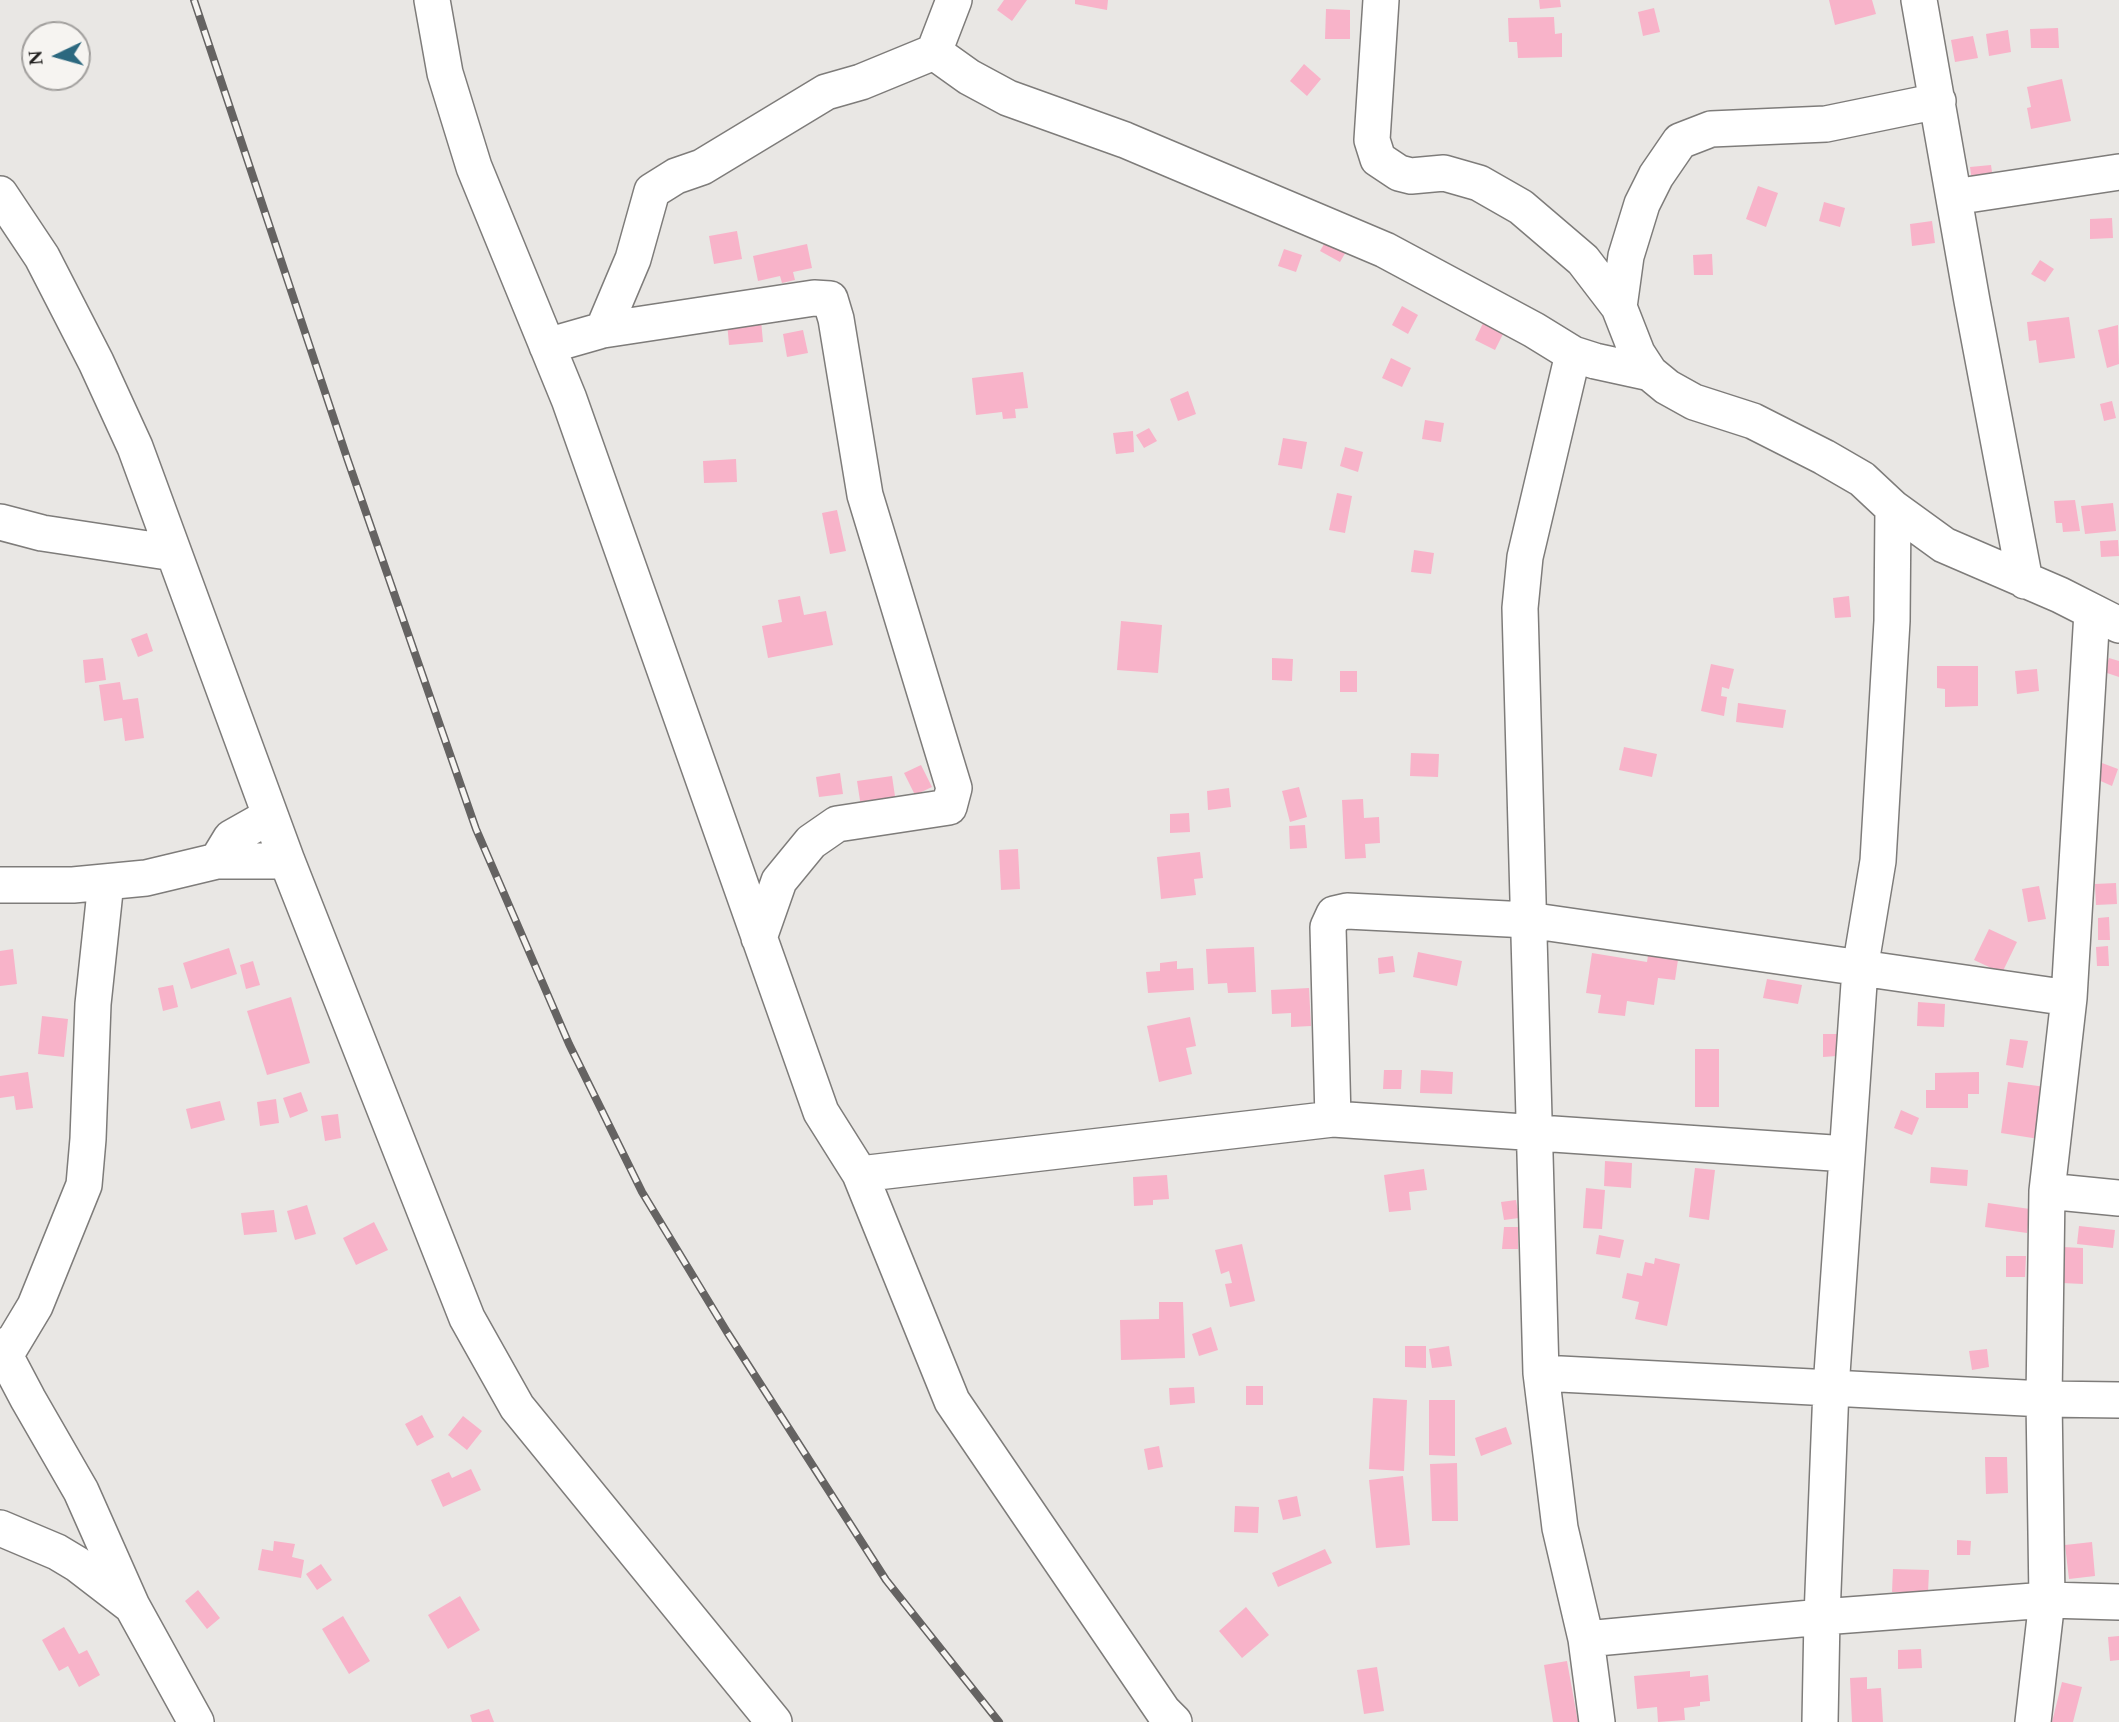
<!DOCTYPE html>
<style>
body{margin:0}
#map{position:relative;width:2119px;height:1722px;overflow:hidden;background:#e9e7e4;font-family:Spectral,serif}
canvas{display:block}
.north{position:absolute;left:21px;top:21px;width:70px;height:70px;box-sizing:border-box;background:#f6f4f1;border:2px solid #a19f9d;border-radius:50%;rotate:265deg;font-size:19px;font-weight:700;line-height:28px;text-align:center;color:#21201f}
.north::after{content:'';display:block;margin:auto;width:24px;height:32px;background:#2c687f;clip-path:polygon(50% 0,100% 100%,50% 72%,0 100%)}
</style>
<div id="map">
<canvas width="2119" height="1722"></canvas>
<div class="north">N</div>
</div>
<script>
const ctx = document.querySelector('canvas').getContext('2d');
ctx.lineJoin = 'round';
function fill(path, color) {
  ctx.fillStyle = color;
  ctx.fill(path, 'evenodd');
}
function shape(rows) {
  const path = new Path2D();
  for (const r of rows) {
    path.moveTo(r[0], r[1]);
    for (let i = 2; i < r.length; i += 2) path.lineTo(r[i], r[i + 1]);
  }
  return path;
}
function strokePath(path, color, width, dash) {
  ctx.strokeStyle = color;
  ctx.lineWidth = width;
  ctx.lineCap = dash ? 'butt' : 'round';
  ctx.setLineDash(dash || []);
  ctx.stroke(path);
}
const building = shape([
 [1004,0,1027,0,1012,21,997,10],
 [1075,0,1108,0,1107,10,1075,4],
 [1539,0,1560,0,1561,7,1540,9],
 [1829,0,1872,0,1876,14,1835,25],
 [1654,8,1660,32,1643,36,1638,12],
 [1326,9,1350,10,1350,39,1325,39],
 [1554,17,1555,34,1562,33,1562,57,1518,58,1517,42,1509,42,1508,18],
 [2058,28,2059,48,2031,48,2030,29],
 [2008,30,2011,52,1989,56,1986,34],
 [1973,36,1978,58,1955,62,1951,40],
 [1304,64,1321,79,1307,96,1290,81],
 [2062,79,2071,121,2031,129,2027,108,2031,107,2027,87],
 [1991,165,1994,186,1973,189,1970,167],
 [1758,186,1778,193,1766,227,1746,219],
 [1824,202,1845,208,1840,227,1819,221],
 [2112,218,2113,238,2090,239,2090,219],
 [1932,221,1935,243,1912,246,1910,224],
 [737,231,742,259,714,264,709,236],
 [1330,234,1350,245,1340,262,1320,251],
 [807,244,812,268,793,272,795,280,782,283,780,276,758,281,753,256],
 [1284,249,1302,255,1296,272,1278,266],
 [1712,254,1713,275,1694,275,1693,255],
 [2040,260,2054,269,2045,282,2031,274],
 [1402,306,1418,315,1408,334,1392,325],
 [2069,317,2075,358,2039,363,2036,340,2029,341,2027,322],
 [761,320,763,342,729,345,727,322],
 [1484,321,1504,332,1495,350,1475,340],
 [2118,325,2119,364,2107,368,2098,330],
 [803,330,808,353,787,357,783,334],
 [1391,358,1411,368,1402,387,1382,378],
 [1023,372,1028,408,1015,409,1016,418,1003,419,1002,412,976,415,972,378],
 [1188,391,1196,414,1178,421,1170,399],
 [2112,401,2116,418,2104,421,2100,404],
 [1425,420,1444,423,1441,442,1422,439],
 [1149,428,1157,441,1144,448,1136,435],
 [1133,431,1134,452,1116,454,1113,433],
 [1283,438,1307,442,1302,469,1278,465],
 [1345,447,1363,452,1358,472,1340,466],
 [736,459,737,482,704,483,703,461],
 [1337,493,1352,496,1345,533,1329,530],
 [2075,500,2080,531,2063,532,2062,523,2056,523,2054,501],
 [2113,503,2116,531,2085,534,2081,506],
 [837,510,846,551,830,554,822,513],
 [2118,540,2119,556,2101,557,2100,541],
 [1414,550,1434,553,1431,574,1411,572],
 [800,596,804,615,826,611,833,645,768,658,762,626,782,622,778,600],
 [1849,596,1851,617,1835,618,1833,598],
 [1121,621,1162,625,1158,673,1117,670],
 [147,633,153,651,138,657,131,639],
 [103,658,106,680,85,683,83,660],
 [1272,658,1293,659,1292,681,1272,680],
 [2109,658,2119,661,2119,677,2104,672],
 [1711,664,1734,669,1729,689,1722,687,1721,696,1727,697,1724,716,1701,711],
 [1937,666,1978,666,1978,706,1945,707,1945,689,1937,688],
 [2037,669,2039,691,2017,694,2015,671],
 [1340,671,1357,671,1357,692,1340,692],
 [120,682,123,700,138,698,144,738,125,741,122,718,104,721,99,685],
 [1738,703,1786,710,1783,728,1736,722],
 [1624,747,1657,754,1652,777,1619,770],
 [1411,753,1439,754,1438,777,1410,776],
 [2102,763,2118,769,2112,786,2096,779],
 [921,765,932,787,915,795,904,773],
 [840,773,843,794,819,797,816,777],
 [892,776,896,803,861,807,857,781],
 [1299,787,1307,817,1290,822,1282,791],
 [1229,788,1231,807,1208,810,1207,791],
 [1363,799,1364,818,1379,817,1380,843,1365,844,1366,858,1345,859,1342,800],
 [1189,813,1190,832,1170,833,1170,814],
 [1305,825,1307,848,1290,849,1289,826],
 [1018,849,1020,889,1001,890,999,850],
 [1200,852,1203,878,1194,879,1196,895,1161,899,1157,857],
 [2116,883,2117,904,2096,905,2095,884],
 [2039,886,2046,919,2028,922,2022,889],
 [2109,917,2110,940,2098,940,2098,918],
 [1989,929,2017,942,2002,973,1974,960],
 [2108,946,2109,966,2097,966,2096,947],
 [1254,947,1256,992,1228,993,1227,983,1208,984,1206,949],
 [229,948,237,974,191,989,183,963],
 [13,949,17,984,0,986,0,951],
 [1649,949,1679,953,1675,980,1658,978,1654,1005,1627,1001,1625,1016,1598,1013,1601,995,1586,993,1592,953,1647,962],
 [1418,952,1462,961,1457,986,1413,977],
 [1393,956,1395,972,1379,974,1378,958],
 [253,961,260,985,246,989,240,965],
 [1177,961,1177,969,1193,968,1194,990,1148,993,1146,972,1160,971,1160,963],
 [1767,979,1802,985,1798,1004,1763,998],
 [173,985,178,1007,163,1011,158,988],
 [1309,988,1311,1026,1291,1027,1291,1013,1272,1014,1271,990],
 [291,997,310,1063,267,1075,247,1011],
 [1918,1002,1945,1004,1944,1027,1917,1026],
 [42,1016,68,1019,64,1057,38,1054],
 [1190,1017,1196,1046,1186,1048,1192,1074,1159,1082,1147,1026],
 [1823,1034,1837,1034,1837,1056,1823,1057],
 [2010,1039,2028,1041,2023,1068,2006,1065],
 [1695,1049,1719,1049,1719,1107,1695,1107],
 [1384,1070,1402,1070,1401,1089,1383,1089],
 [1421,1070,1453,1072,1452,1094,1420,1093],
 [28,1072,33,1108,16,1110,14,1096,0,1098,0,1076],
 [1979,1072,1979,1094,1968,1094,1968,1108,1926,1108,1926,1090,1935,1090,1935,1073],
 [2008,1082,2046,1087,2039,1139,2001,1133],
 [301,1092,308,1111,290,1118,283,1098],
 [276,1099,279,1123,260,1126,257,1102],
 [220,1101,225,1120,191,1129,186,1109],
 [1901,1110,1919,1118,1912,1135,1894,1128],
 [338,1114,341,1138,325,1141,321,1116],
 [1605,1161,1632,1163,1631,1188,1604,1186],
 [1931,1167,1968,1170,1967,1186,1930,1183],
 [1695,1168,1715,1170,1709,1220,1689,1217],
 [1424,1169,1427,1190,1409,1192,1411,1210,1389,1212,1384,1175],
 [1167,1175,1169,1199,1153,1200,1153,1205,1134,1206,1133,1177],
 [1586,1188,1605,1190,1602,1229,1583,1228],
 [1516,1200,1519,1218,1504,1220,1501,1202],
 [1988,1203,2030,1209,2027,1233,1985,1227],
 [307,1205,316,1234,295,1240,287,1211],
 [274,1210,277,1232,244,1235,241,1213],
 [374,1222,388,1250,356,1265,343,1238],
 [2079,1226,2115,1230,2113,1248,2077,1244],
 [1504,1227,1518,1227,1518,1249,1502,1249],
 [1599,1235,1624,1240,1620,1258,1596,1254],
 [1242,1244,1255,1301,1230,1307,1225,1284,1232,1283,1229,1271,1221,1274,1215,1250],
 [2063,1247,2083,1248,2083,1284,2062,1283],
 [2006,1256,2026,1256,2025,1277,2006,1277],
 [1655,1258,1680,1264,1667,1326,1635,1319,1639,1302,1622,1298,1627,1273,1642,1276,1645,1262,1654,1264],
 [1159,1302,1183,1302,1185,1358,1121,1360,1120,1320,1159,1319],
 [1211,1327,1218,1350,1199,1356,1192,1334],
 [1405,1346,1426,1346,1426,1368,1405,1367],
 [1449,1346,1452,1366,1432,1368,1429,1349],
 [1987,1349,1989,1367,1972,1370,1969,1351],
 [1246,1386,1263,1386,1263,1405,1246,1405],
 [1194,1387,1195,1403,1170,1405,1169,1388],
 [1373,1398,1407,1400,1404,1471,1369,1469],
 [1429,1400,1455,1400,1455,1456,1429,1455],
 [422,1415,434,1437,417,1446,405,1424],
 [463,1416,482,1431,467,1450,448,1435],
 [1506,1427,1512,1444,1481,1456,1475,1438],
 [1159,1446,1163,1467,1148,1470,1144,1449],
 [1985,1457,2007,1457,2008,1493,1986,1494],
 [1457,1463,1458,1521,1432,1521,1430,1464],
 [471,1469,481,1490,443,1507,431,1480,449,1472,452,1478],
 [1403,1476,1410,1545,1376,1548,1369,1480],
 [1297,1496,1301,1516,1283,1520,1278,1500],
 [1235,1506,1259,1507,1258,1533,1234,1532],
 [1957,1540,1971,1541,1970,1555,1957,1555],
 [274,1541,295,1544,292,1557,304,1560,301,1578,258,1570,262,1549,273,1551],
 [2092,1542,2095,1576,2069,1579,2065,1545],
 [1325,1549,1332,1563,1278,1587,1272,1573],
 [321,1564,332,1580,317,1590,306,1574],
 [1893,1569,1929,1570,1928,1593,1892,1592],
 [198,1590,220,1618,207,1629,185,1601],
 [460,1596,480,1630,448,1649,428,1615],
 [1246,1607,1269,1635,1242,1658,1219,1631],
 [343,1616,370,1661,349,1674,322,1629],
 [64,1627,79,1654,87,1650,100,1675,79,1687,68,1666,59,1671,42,1640],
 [2119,1636,2119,1660,2110,1661,2108,1637],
 [1921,1649,1922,1668,1898,1669,1898,1650],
 [1567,1661,1578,1722,1553,1722,1544,1665],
 [1377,1667,1384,1711,1364,1714,1357,1670],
 [1690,1671,1690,1677,1708,1675,1710,1701,1700,1702,1700,1706,1684,1708,1685,1720,1658,1722,1657,1707,1637,1709,1634,1676],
 [1867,1677,1867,1689,1881,1688,1883,1722,1852,1722,1850,1678],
 [2062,1682,2082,1687,2073,1722,2052,1722],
 [489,1709,494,1722,472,1722,470,1715]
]);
const minor = shape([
 [432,0,445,73,474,167,569,399,821,1112,860,1174,952,1401,1163,1711,1174,1722],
 [1381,0,1372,140,1378,159,1399,173,1411,176,1444,173,1479,183,1521,207,1583,260,1619,307,1637,353,1650,373,1667,387,1694,402,1753,421,1824,457,1862,479,1893,508,1944,545,2060,595,2119,625],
 [1919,0,1972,301,2025,581],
 [934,52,969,77,1008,98,1125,140,1385,250,1534,330,1573,354,1595,361,1650,373],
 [0,194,42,257,96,362,135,447,287,861,467,1318,517,1407,774,1722],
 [1954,197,2119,172],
 [1619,307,1626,256,1642,204,1656,176,1680,141,1711,129,1826,124,1938,101],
 [603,330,633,259,652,191,676,176,702,167,826,92,861,82,934,52,954,0],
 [547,346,603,330,814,298,830,299,836,319,865,495,954,788,949,807,837,824,811,842,779,881,759,938],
 [1573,354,1525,557,1520,608,1541,1373,1560,1528,1586,1639,1597,1722],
 [0,522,42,533,174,553],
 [217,861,231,838,270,816],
 [0,885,73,885,146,878,217,861,287,861],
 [1333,1119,1328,927,1334,914,1347,911,1528,920,2069,998],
 [860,1174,1333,1119,1847,1154],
 [2047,1191,2119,1198],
 [0,1346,28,1399,81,1491,132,1606,196,1722],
 [5,1356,35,1306,84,1185,88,1139,93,1004,106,882],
 [1541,1373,2044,1399,2119,1400],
 [0,1528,57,1552,77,1564,129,1604],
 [1586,1639,1822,1617,2047,1600,2119,1602],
 [1820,1722,1822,1617,1831,1388,1860,969,1878,861,1892,621,1893,508],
 [2033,1722,2047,1600,2044,1399,2047,1191,2069,998,2092,612]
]);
const rail = shape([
 [194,0,347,458,476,829,569,1044,642,1192,727,1332,886,1580,999,1722]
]);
fill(building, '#f8b3c9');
strokePath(minor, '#7e7c7a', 38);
strokePath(minor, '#fff', 35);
strokePath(rail, '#656362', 8);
strokePath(rail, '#f6f4f1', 5, [16]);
</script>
